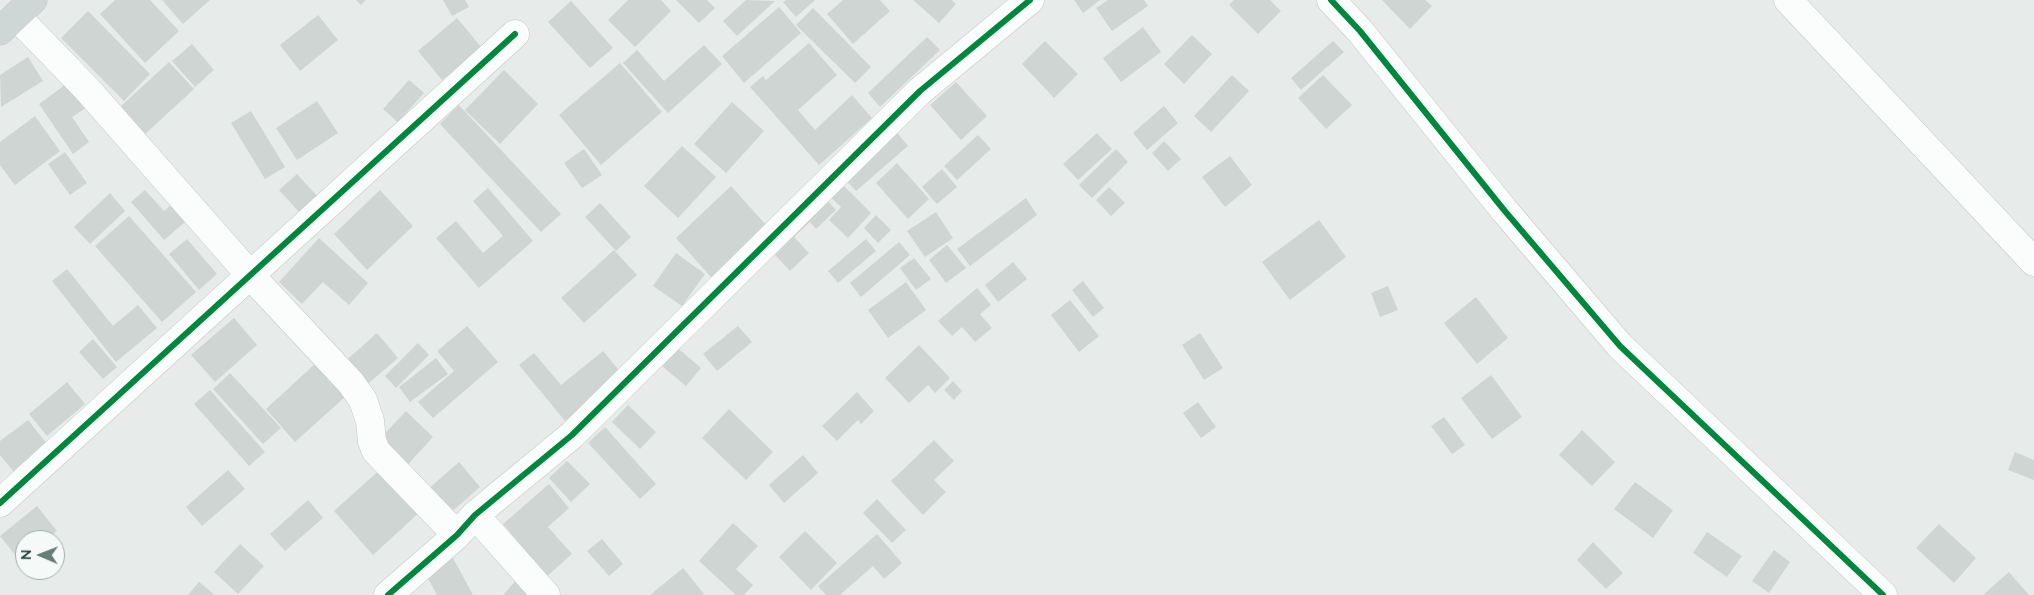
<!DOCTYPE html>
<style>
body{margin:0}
#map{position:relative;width:2034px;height:595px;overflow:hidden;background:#e7ecea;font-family:Mulish,sans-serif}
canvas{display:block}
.north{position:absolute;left:15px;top:530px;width:50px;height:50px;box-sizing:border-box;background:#f5faf8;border:1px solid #a0b0ad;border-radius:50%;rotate:271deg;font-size:14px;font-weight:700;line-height:20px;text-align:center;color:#21423d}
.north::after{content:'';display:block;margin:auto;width:18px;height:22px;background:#667e7a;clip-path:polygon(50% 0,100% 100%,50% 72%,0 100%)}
</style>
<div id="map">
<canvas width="2034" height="595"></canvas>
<div class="north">N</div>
</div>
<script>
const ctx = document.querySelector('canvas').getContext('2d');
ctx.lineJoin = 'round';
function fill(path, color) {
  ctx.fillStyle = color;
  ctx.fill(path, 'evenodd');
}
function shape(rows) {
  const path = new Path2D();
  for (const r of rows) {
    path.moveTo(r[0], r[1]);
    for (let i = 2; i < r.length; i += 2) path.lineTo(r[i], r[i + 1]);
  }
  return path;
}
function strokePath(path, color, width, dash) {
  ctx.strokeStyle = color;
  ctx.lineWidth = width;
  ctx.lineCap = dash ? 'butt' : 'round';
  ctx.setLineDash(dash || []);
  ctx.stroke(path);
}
const building = shape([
 [115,0,150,0,179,31,145,63,100,14],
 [162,0,210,0,183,24],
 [356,0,366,0,361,5],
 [443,0,465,0,469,7,452,16],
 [628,0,661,0,671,11,635,47,608,20],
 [676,0,707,0,715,8,699,23],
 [746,0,775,1,737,36,723,21],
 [786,0,815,0,796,17,783,2],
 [843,0,880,0,890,11,853,44,827,14],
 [913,0,951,0,956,4,939,23],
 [1074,0,1100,0,1083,13],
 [1108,0,1144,0,1148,6,1112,31,1096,8],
 [1234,0,1270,0,1281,11,1258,34,1229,5],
 [1382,0,1425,0,1432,6,1410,29],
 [571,1,613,48,590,68,548,22],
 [779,7,801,33,744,83,722,56],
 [813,8,871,67,855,83,796,25],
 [88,11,150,74,124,101,61,38],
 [318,15,338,40,300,71,280,45],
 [457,18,482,48,442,80,418,51],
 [1143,27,1161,52,1121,82,1103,58],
 [1192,35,1212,54,1184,84,1164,64],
 [927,37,940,50,880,107,868,93],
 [1045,41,1078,74,1054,98,1022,64],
 [1333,41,1344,52,1301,90,1291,78],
 [809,43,837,75,798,110,815,130,852,95,872,118,819,165,750,87,763,76,766,80],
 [192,44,214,70,195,87,172,61],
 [704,45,722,64,668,113,623,63,637,50,664,81],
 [28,57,43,81,1,107,0,75],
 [169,62,194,89,145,134,120,107],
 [620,63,662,112,601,165,559,115],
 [504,70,538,104,500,144,465,110],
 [1232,75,1249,91,1211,132,1194,116],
 [1323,75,1352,105,1326,129,1298,98],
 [409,80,424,93,398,122,383,109],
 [69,82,86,108,72,117,89,142,73,154,39,104],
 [956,82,987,116,961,140,930,105],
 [317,101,338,133,297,160,276,128],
 [732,102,764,131,726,173,694,144],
 [459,105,561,214,541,232,440,124],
 [1164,106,1178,123,1147,150,1133,133],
 [251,111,285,167,265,179,231,123],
 [35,116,60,151,15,185,0,165,0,142],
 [894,129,908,146,856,191,841,175],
 [1097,133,1112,149,1078,180,1063,164],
 [978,135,991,149,957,180,944,166],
 [1164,141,1181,159,1168,171,1152,153],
 [682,146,716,177,678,218,644,186],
 [584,149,602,175,582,188,564,163],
 [1116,149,1128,162,1092,198,1079,185],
 [65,152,87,183,70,195,48,164],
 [1230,156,1252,185,1225,207,1202,177],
 [897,163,929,199,908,219,876,183],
 [942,169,957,187,937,204,922,187],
 [297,174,317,196,299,212,279,190],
 [840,182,871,213,848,238,829,220,841,207,828,195],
 [731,186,767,226,712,278,676,238],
 [1109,187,1125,203,1111,216,1096,200],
 [488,188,533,241,479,288,436,238,456,221,483,253,503,236,473,201],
 [145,190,164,211,171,205,185,222,164,240,131,202],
 [380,190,413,226,367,270,334,234],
 [110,193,125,211,90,244,74,227],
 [821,193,836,210,816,229,810,222,794,237,809,253,790,271,766,245],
 [1026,198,1037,215,970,266,957,249],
 [600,203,631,237,616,251,585,217],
 [936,212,953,238,925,257,907,231],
 [876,215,891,230,878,243,864,228],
 [129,216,196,292,162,322,95,246],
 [1319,220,1346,257,1290,300,1262,262],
 [319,238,368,283,349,305,323,282,302,304,279,282],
 [187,239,217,274,199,290,169,254],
 [866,239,876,251,838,283,828,271],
 [899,242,910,255,861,297,850,283],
 [947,245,966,268,946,283,929,260],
 [614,250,637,275,584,323,561,298],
 [676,253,705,274,682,306,653,286],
 [914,258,931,279,916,290,900,268],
 [1013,262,1027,279,998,302,985,285],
 [67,269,113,326,138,305,157,328,116,362,52,281],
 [1083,281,1104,308,1093,317,1072,290],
 [906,282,926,310,888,338,868,310],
 [1388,286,1398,310,1380,317,1371,293],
 [977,288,991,305,980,314,992,328,975,342,962,327,952,336,938,321],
 [1476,297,1508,338,1477,364,1444,323],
 [1070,300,1099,336,1079,352,1051,315],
 [234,318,257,345,215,382,191,355],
 [467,326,498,362,433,418,418,402,454,371,437,351],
 [738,326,752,342,717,371,703,354],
 [377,333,398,358,363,388,342,364],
 [1200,333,1223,368,1204,380,1182,345],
 [93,339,117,367,103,379,79,352],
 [418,343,429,355,396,388,385,376],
 [673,344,701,368,686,386,657,362],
 [919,345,950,378,935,393,928,385,909,403,885,378],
 [603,351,622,374,565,421,519,365,534,353,561,385],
 [436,358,448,374,410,402,399,387],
 [317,362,346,396,295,442,266,409],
 [230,373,281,428,263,444,213,389],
 [1491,375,1522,417,1492,439,1461,398],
 [953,381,962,391,954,400,944,390],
 [67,382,85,404,47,436,29,414],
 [210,390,265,452,249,466,194,404],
 [857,392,874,411,861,424,858,420,837,441,822,426],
 [1198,402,1216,427,1201,438,1183,413],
 [628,405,656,432,640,449,612,422],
 [729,409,773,452,746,480,702,438],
 [406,411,433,437,402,471,374,445],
 [1444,417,1465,445,1452,454,1431,426],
 [28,420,48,445,14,472,0,455,0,441],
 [605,427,656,484,640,499,588,443],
 [1582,430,1615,462,1592,486,1559,455],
 [934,440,954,461,934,480,946,492,923,515,891,481],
 [2015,452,2034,460,2034,480,2008,470],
 [803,455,818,473,784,503,769,485],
 [567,461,590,484,571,502,549,478],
 [459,462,480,487,448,515,426,491],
 [384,466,423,509,373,555,334,511],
 [228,470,245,489,202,526,186,507],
 [1635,482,1673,510,1653,538,1614,509],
 [549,484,569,508,548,527,572,554,547,576,503,524],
 [877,499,906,530,892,543,863,513],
 [308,500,323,518,285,551,270,534],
 [37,506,57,531,46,540,25,540,25,557,20,561,0,536],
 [733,523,758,546,736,569,753,585,744,595,736,595,699,561],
 [1939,524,1976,558,1954,583,1916,548],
 [805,531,837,563,811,590,779,557],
 [1707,532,1742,556,1727,577,1693,553],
 [877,534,902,563,884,579,873,566,840,595,826,595,818,586],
 [602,539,623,564,609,576,587,551],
 [1593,542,1623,573,1606,589,1577,560],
 [240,544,264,566,238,594,214,572],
 [1774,550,1790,562,1769,593,1752,581],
 [453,558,473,595,437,595,425,573],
 [683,568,704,594,703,595,650,595],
 [2009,572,2029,595,1983,595],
 [518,578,536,595,503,595],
 [199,582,215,595,188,595]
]);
const street = shape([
 [1331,0,1360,31,1504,210,1620,346,1883,595],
 [1788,0,2034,262],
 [16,16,86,88,251,276,351,383,363,400,370,421,372,441,376,451,457,535],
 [0,503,515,34],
 [475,515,546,595],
 [388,595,457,535,475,515,572,435,920,91,1030,0]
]);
const primary = shape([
 [0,31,33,0]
]);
const cycleway = shape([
 [1331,0,1360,31,1504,210,1620,346,1883,595],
 [0,503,515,34],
 [388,595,457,535,475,515,572,435,920,91,1030,0]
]);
fill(building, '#ced5d3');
strokePath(street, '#c4c9c7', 29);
strokePath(primary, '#c1cbca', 29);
strokePath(street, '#fbfcfc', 28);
strokePath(primary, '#ced7d6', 28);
strokePath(cycleway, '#00873e', 6);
</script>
